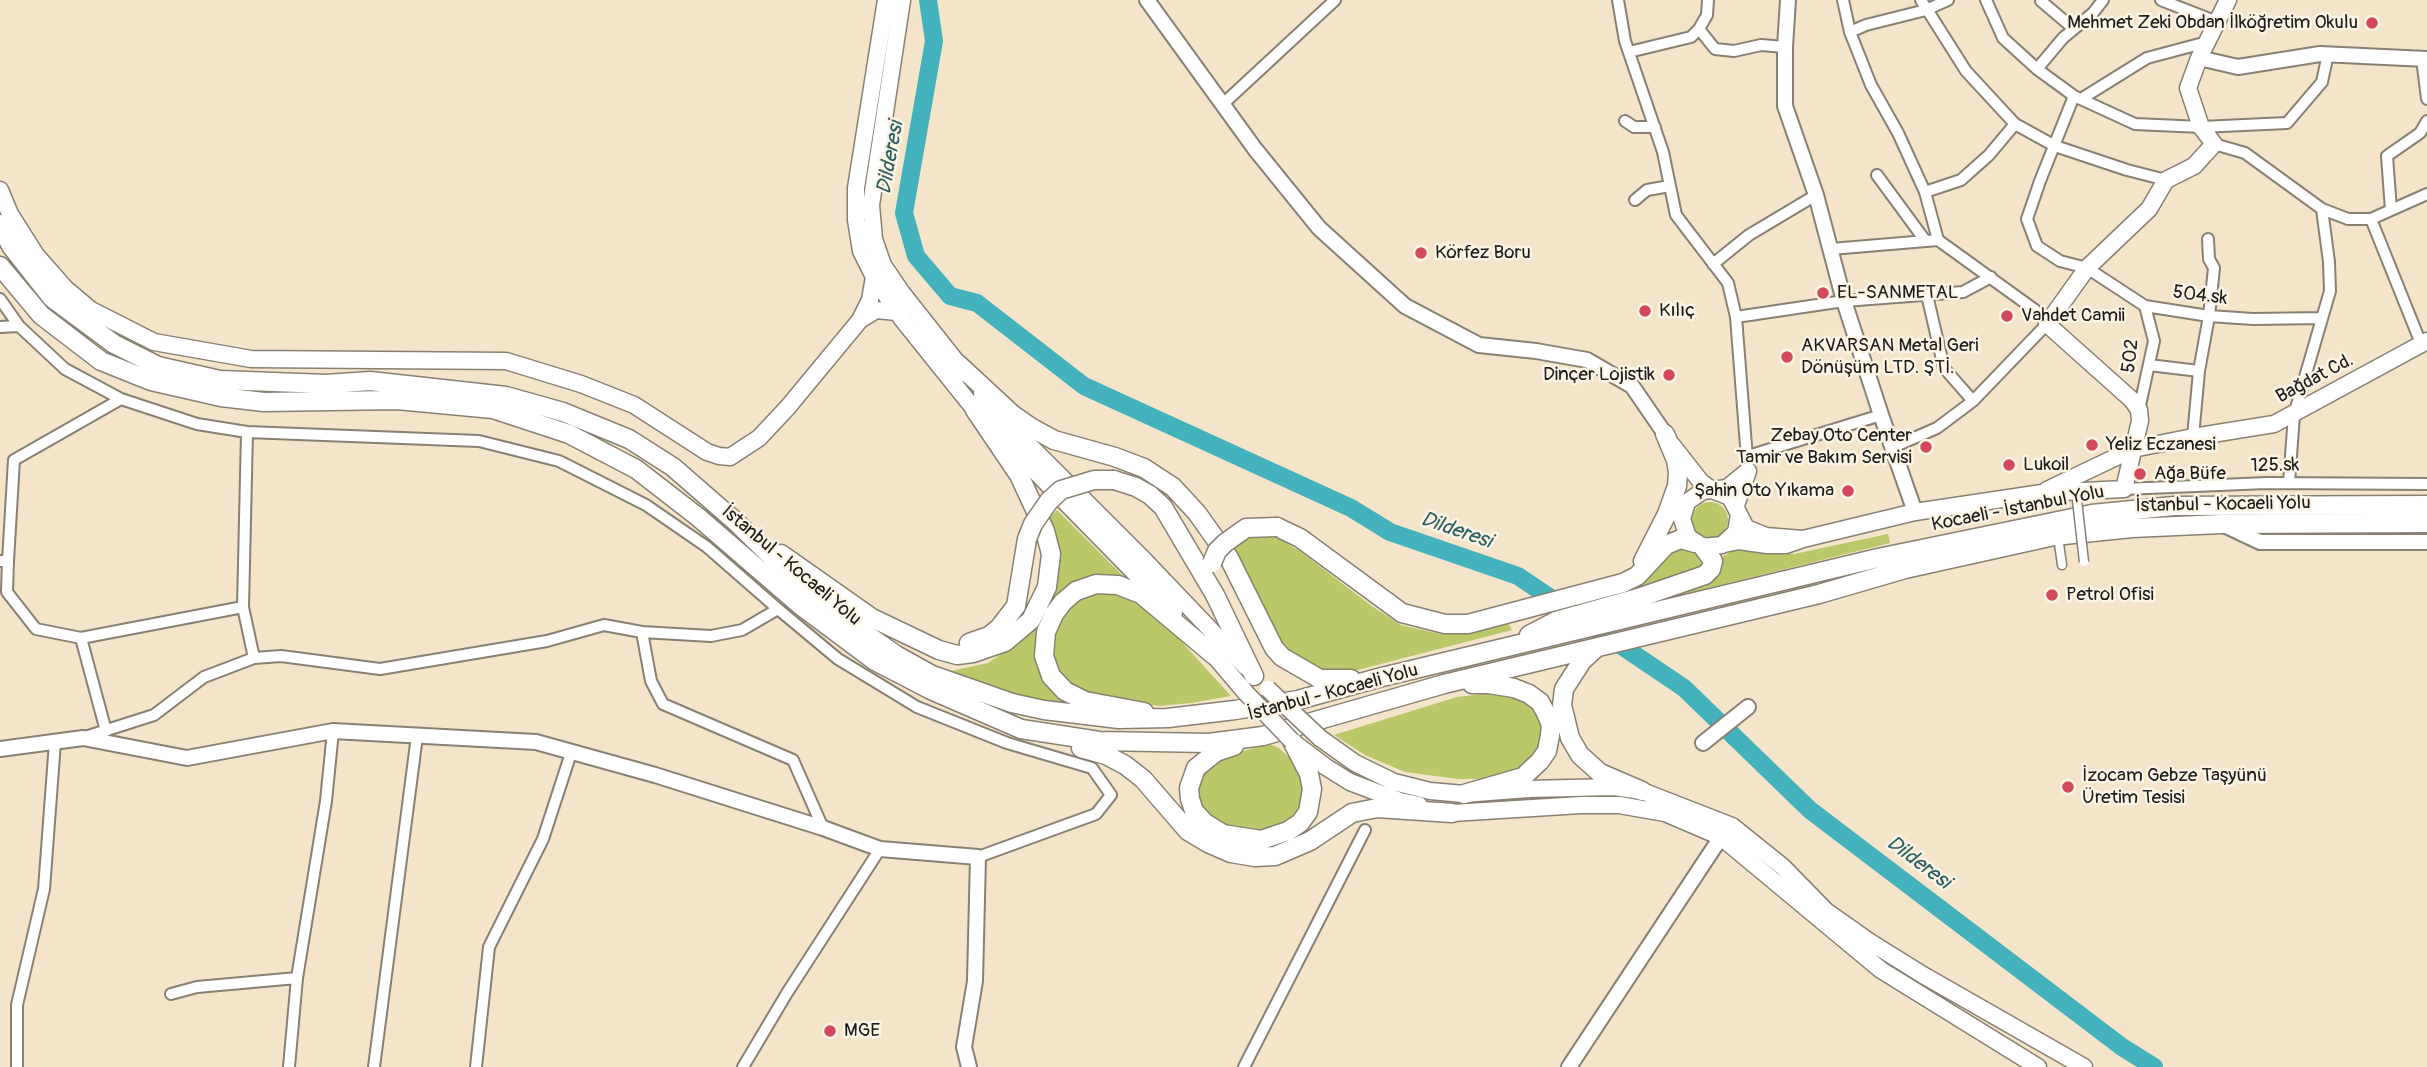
<!DOCTYPE html>
<meta charset="utf-8">
<style>
body{margin:0}
canvas{display:block;background:#f4e4c9}
</style>
<canvas width="2427" height="1067"></canvas>
<script>
const ctx = document.querySelector('canvas').getContext('2d');
ctx.lineJoin = 'round';
function fill(path, color) {
  ctx.fillStyle = color;
  ctx.fill(path, 'evenodd');
}
function shape(rows) {
  const path = new Path2D();
  for (const r of rows) {
    if (r.length === 3) {
      path.moveTo(r[0] + r[2], r[1]);
      path.arc(r[0], r[1], r[2], 0, 2 * Math.PI);
      continue;
    }
    path.moveTo(r[0], r[1]);
    for (let i = 2; i < r.length; i += 2) path.lineTo(r[i], r[i + 1]);
  }
  return path;
}
function strokePath(path, color, width, dash) {
  ctx.strokeStyle = color;
  ctx.lineWidth = width;
  ctx.lineCap = dash ? 'butt' : 'round';
  ctx.setLineDash(dash || []);
  ctx.stroke(path);
}
function label(font, color, halo, rows, align = 'center') {
  ctx.font = font + ' Pangolin,sans-serif';
  ctx.lineWidth = 5;
  ctx.setLineDash([]);
  ctx.textBaseline = 'middle';
  ctx.strokeStyle = halo;
  ctx.fillStyle = color;
  for (const [text, x, y, turn = 0] of rows) {
    ctx.save();
    ctx.translate(x, y);
    ctx.rotate((+turn || 0) * Math.PI / 180);
    ctx.textAlign = isNaN(turn) ? turn : align;
    if (halo) ctx.strokeText(text, 0, 0);
    ctx.fillText(text, 0, 0);
    ctx.restore();
  }
}
const green = shape([
 [1710,520,18],
 [1057,510,1130,583,1084,583,1036,656,1039,671,1045,682,1060,698,1074,707,1004,692,963,678,951,671,988,663,1014,645,1053,592,1058,563,1048,519],
 [1888,534,1890,543,1640,605,1734,550,1745,548,1794,554],
 [1255,536,1269,536,1283,541,1301,552,1373,607,1401,625,1440,634,1461,634,1509,624,1512,630,1354,671,1336,674,1307,667,1281,646,1231,553,1243,539],
 [1683,546,1700,557,1702,566,1697,573,1609,601,1609,596,1619,592,1661,556],
 [1099,592,1118,594,1138,601,1171,630,1231,696,1191,703,1159,706,1111,699,1070,687,1059,676,1052,658,1051,637,1064,609,1081,597],
 [1500,692,1520,697,1541,713,1545,741,1523,772,1489,779,1458,779,1405,772,1365,755,1334,735,1457,697],
 [1269,744,1279,748,1294,762,1303,778,1305,806,1279,831,1243,834,1206,817,1196,799,1200,775,1222,757]
]);
const river = shape([
 [928,0,934,41,904,213,916,256,950,296,977,303,1084,386,1351,508,1390,532,1518,576,1684,688,1810,810,2122,1047,2154,1067]
]);
const pedestrian = shape([
 [2058,536,2062,565]
]);
const minor = shape([
 [1618,0,1625,41,1663,152,1676,215,1728,283,1736,317,1748,471],
 [1843,0,1850,32,1871,85,1898,133,1925,192,1938,240,2035,310,2047,324,1973,401,1937,428,1891,448],
 [1921,0,1966,71,2015,124,2055,146,2127,170,2166,180],
 [1986,0,2003,38,2037,69,2074,96,2135,124,2201,127,2287,123,2322,82,2328,54],
 [2161,0,2217,22],
 [2041,1,2074,29],
 [1699,29,1715,49,1734,51,1761,45,1785,47],
 [1850,32,1866,25,1926,10,1948,0],
 [1629,52,1691,37,1699,29,1707,15,1708,0],
 [2422,59,2427,99],
 [2037,69,2063,38,2093,13,2103,0],
 [2074,96,2040,181,2027,219,2037,246,2060,261,2087,268,2145,306,2209,316,2253,319,2321,318],
 [2081,99,2147,58,2207,42],
 [1223,104,1335,0],
 [1625,121,1634,127,1655,127],
 [2214,144,2245,153,2322,209,2348,219,2371,219,2422,346],
 [1877,175,1924,239],
 [1925,192,1961,180,1989,155,2015,124],
 [1635,200,1647,190,1670,186],
 [2391,210,2387,156,2420,133,2427,121],
 [2371,219,2427,194],
 [1831,249,1938,240],
 [1713,264,1749,235,1816,195],
 [1927,295,1944,368,1973,401],
 [0,299,19,326,65,369,121,399,197,424,247,432,479,441,559,461,646,505,707,547,778,609,838,659,917,707,1007,743,1092,768,1111,795,1096,814,978,857],
 [1736,317,1844,301,1963,292,1991,277],
 [0,327,19,326],
 [2149,365,2199,371],
 [2139,410,2154,341,2145,306],
 [247,432,243,607,254,658],
 [2193,437,2199,371,2209,316,2214,268,2209,259,2208,239],
 [1748,456,1881,415],
 [2289,483,2294,415,2330,291,2329,262,2322,209],
 [2124,489,2267,483,2427,484],
 [0,561,8,561,7,592,36,629,81,638,106,731],
 [8,561,14,460,121,399],
 [642,632,651,681,663,704,793,760,823,828],
 [81,638,243,607],
 [85,737,154,715,204,677,254,658,281,656,380,669,547,641,604,625,642,632,711,636,742,630,778,609],
 [297,978,326,801,333,731],
 [171,994,197,987,297,978,289,1067],
 [17,1067,17,1005,44,889,55,742],
 [374,1067,417,736],
 [476,1067,489,947,543,839,571,753],
 [743,1067,787,993,880,849],
 [1244,1067,1365,830]
]);
const tertiary = shape([
 [1147,0,1255,149,1319,228,1405,306,1479,345,1536,351,1587,360,1632,386,1665,434],
 [1788,0,1785,47,1785,106,1816,195,1844,301,1881,415,1915,512],
 [2199,58,2238,67,2320,54,2427,59],
 [2222,524,2260,542,2427,542],
 [1703,743,1748,707],
 [0,749,83,738,187,758,333,731,536,742,655,775,823,828,880,849,978,857,975,981,964,1047,969,1067],
 [1569,1067,1721,837,1728,830]
]);
const secondary = shape([
 [886,0,856,188,856,220,861,251,874,277,902,319,975,410,1174,613],
 [902,0,871,205,874,239,883,265,902,293,966,374],
 [0,190,10,214,36,255,65,288,91,310,154,342,251,359,506,361,581,384,634,405,707,452,719,456,730,457,759,438,788,407,860,320],
 [874,277,870,300,860,320,876,310,897,312],
 [982,394,1001,417,1146,562,1246,667],
 [1672,445,1701,482,1712,490,1730,497,1739,514,1736,532,1722,545,1703,547,1688,537,1682,519,1687,502,1703,491,1712,490,1727,488,1748,471,1736,505],
 [2047,490,2133,449,2193,437,2274,424,2427,341],
 [1803,539,1915,512,2042,493,2124,489,2140,421,2139,410,2132,400,2047,324,2087,268,2149,209,2166,180,2194,166,2214,144,2201,127,2188,88,2199,58,2228,0],
 [1724,544,1739,541,1767,545,1786,545,1803,539,1766,536,1746,528,1739,514],
 [1207,647,1246,693],
 [1320,738,1355,763,1394,782,1430,791,1464,794,1528,789,1614,787,1642,791,1732,826,1783,867,1826,911,1870,942,1923,975,2084,1067],
 [1294,743,1326,767,1350,782,1400,801,1419,805],
 [1441,811,1452,813,1581,805,1619,805,1665,813,1721,837,1881,970,2038,1067]
]);
const trunk = shape([
 [0,224,11,246,52,298,114,344,158,366,220,380,326,384,370,381,461,391,506,396,563,412,629,439,673,467,736,522,814,598,896,655,932,675,1012,703,1044,710,1119,719,1168,718,1235,710,1298,700,1382,677,1878,558,2092,514,2174,506,2427,505],
 [0,266,41,315,101,361,151,381,221,397,264,402,397,400,493,409,569,434,636,469,698,517,800,605,875,661,931,690,1021,729,1099,741,1209,743,1263,736,1444,684,1819,594,1905,569,2054,536,2132,528,2221,524,2427,523],
 [958,364,1012,414,1032,428,1054,440,1115,457,1144,468,1173,487,1197,513,1229,558,1274,648,1282,657,1320,679,1351,679],
 [1114,480,1136,487,1150,495,1163,507,1215,595,1254,676],
 [1277,527,1300,538,1402,613,1445,624,1468,624,1623,583,1637,576,1666,545,1681,539,1695,543],
 [781,554,872,618,939,650,957,655,973,653,1005,642,1031,620,1047,587,1051,554,1045,531,1019,475,975,410],
 [1643,561,1667,514,1677,486,1678,472,1676,460,1665,434],
 [1529,635,1556,621,1638,598,1705,575,1711,569,1713,561,1703,547],
 [969,643,989,636,999,628,1016,606,1027,539],
 [1595,649,1582,661,1564,689,1562,705,1570,738,1580,755,1600,773,1642,791],
 [1144,712,1085,701,1065,691,1051,676,1044,656,1046,632,1054,614,1063,602,1076,591,1096,584,1118,585,1141,594,1215,656],
 [1234,746,1216,752,1196,768,1189,788,1190,799,1194,811,1205,823,1223,834,1261,840,1288,831,1300,823,1308,812,1312,789,1309,774,1292,741],
 [1081,748,1106,755,1125,765,1143,779,1188,831,1208,843,1231,853,1255,857,1275,856,1310,841,1352,813,1377,808,1452,813],
 [1464,794,1523,777,1540,761,1547,751,1550,735,1551,725,1546,713,1540,702,1529,694,1514,688,1489,684,1472,684]
]);
const pedestrianBridge = shape([
 [2077,500,2084,562]
]);
const secondaryBridge = shape([
 [1268,689,1320,738],
 [1246,693,1292,741]
]);
const trunkBridge = shape([
 [1027,539,1033,524,1049,501,1061,490,1094,480,1114,480],
 [1212,563,1217,551,1225,543,1246,528,1277,527]
]);
const markers = [
 [2372,23,7,"#d1495b"],
 [1421,253,7,"#d1495b"],
 [1823,293,7,"#d1495b"],
 [1645,311,7,"#d1495b"],
 [2007,316,7,"#d1495b"],
 [1787,357,7,"#d1495b"],
 [1669,375,7,"#d1495b"],
 [2092,445,7,"#d1495b"],
 [1926,447,7,"#d1495b"],
 [2009,465,7,"#d1495b"],
 [2140,474,7,"#d1495b"],
 [1848,491,7,"#d1495b"],
 [2052,595,7,"#d1495b"],
 [2068,787,7,"#d1495b"],
 [830,1031,7,"#d1495b"]
];
const poiNames = [
 ["Mehmet Zeki Obdan İlköğretim Okulu",2358,23,"right"],
 ["Körfez Boru",1435,253],
 ["EL-SANMETAL",1837,293],
 ["Kılıç",1659,311],
 ["Vahdet Camii",2021,316],
 ["AKVARSAN Metal Geri",1801,346],
 ["Dönüşüm LTD. ŞTİ.",1801,368],
 ["Dinçer Lojistik",1655,375,"right"],
 ["Zebay Oto Center",1912,436,"right"],
 ["Tamir ve Bakım Servisi",1912,458,"right"],
 ["Yeliz Eczanesi",2106,445],
 ["Lukoil",2023,465],
 ["Ağa Büfe",2154,474],
 ["Şahin Oto Yıkama",1834,491,"right"],
 ["Petrol Ofisi",2066,595],
 ["İzocam Gebze Taşyünü",2082,776],
 ["Üretim Tesisi",2082,798],
 ["MGE",844,1031]
];
const streetNames = [
 ["504.sk",2200,296,7],
 ["502",2131,356,-83],
 ["Bağdat Cd.",2315,379,-28],
 ["125.sk",2275,466,-1],
 ["İstanbul - Kocaeli Yolu",2223,505,-1],
 ["Kocaeli - İstanbul Yolu",2018,509,-11],
 ["İstanbul - Kocaeli Yolu",791,566,40],
 ["İstanbul - Kocaeli Yolu",1333,693,-15]
];
const waterNames = [
 ["Dilderesi",891,158,-80],
 ["Dilderesi",1456,531,19],
 ["Dilderesi",1918,863,37]
];
fill(green, '#bac86a');
strokePath(river, '#43b2bd', 18);
strokePath(pedestrian, '#888072', 11);
strokePath(minor, '#888072', 14);
strokePath(tertiary, '#888072', 18);
strokePath(secondary, '#888072', 19);
strokePath(trunk, '#888072', 21);
strokePath(pedestrian, '#fff', 8);
strokePath(minor, '#fff', 10);
strokePath(tertiary, '#fff', 14);
strokePath(secondary, '#fff', 16);
strokePath(trunk, '#fff', 18);
strokePath(pedestrianBridge, '#888072', 11, []);
strokePath(secondaryBridge, '#888072', 19, []);
strokePath(trunkBridge, '#888072', 21, []);
strokePath(pedestrianBridge, '#fff', 8);
strokePath(secondaryBridge, '#fff', 16);
strokePath(trunkBridge, '#fff', 18);
for (const [x, y, r, color] of markers) {
  const dot = new Path2D();
  dot.arc(x, y, r, 0, 2 * Math.PI);
  ctx.fillStyle = color;
  ctx.fill(dot);
  strokePath(dot, '#fcf5e5', 2.5);
}
label('19px', '#1c1c1c', '#fcf5e5', poiNames, 'left');
label('19px', '#1c1c1c', '#fcf5e5', streetNames);
label('italic 21px', '#2e6064', '#fcf5e5', waterNames);
</script>
